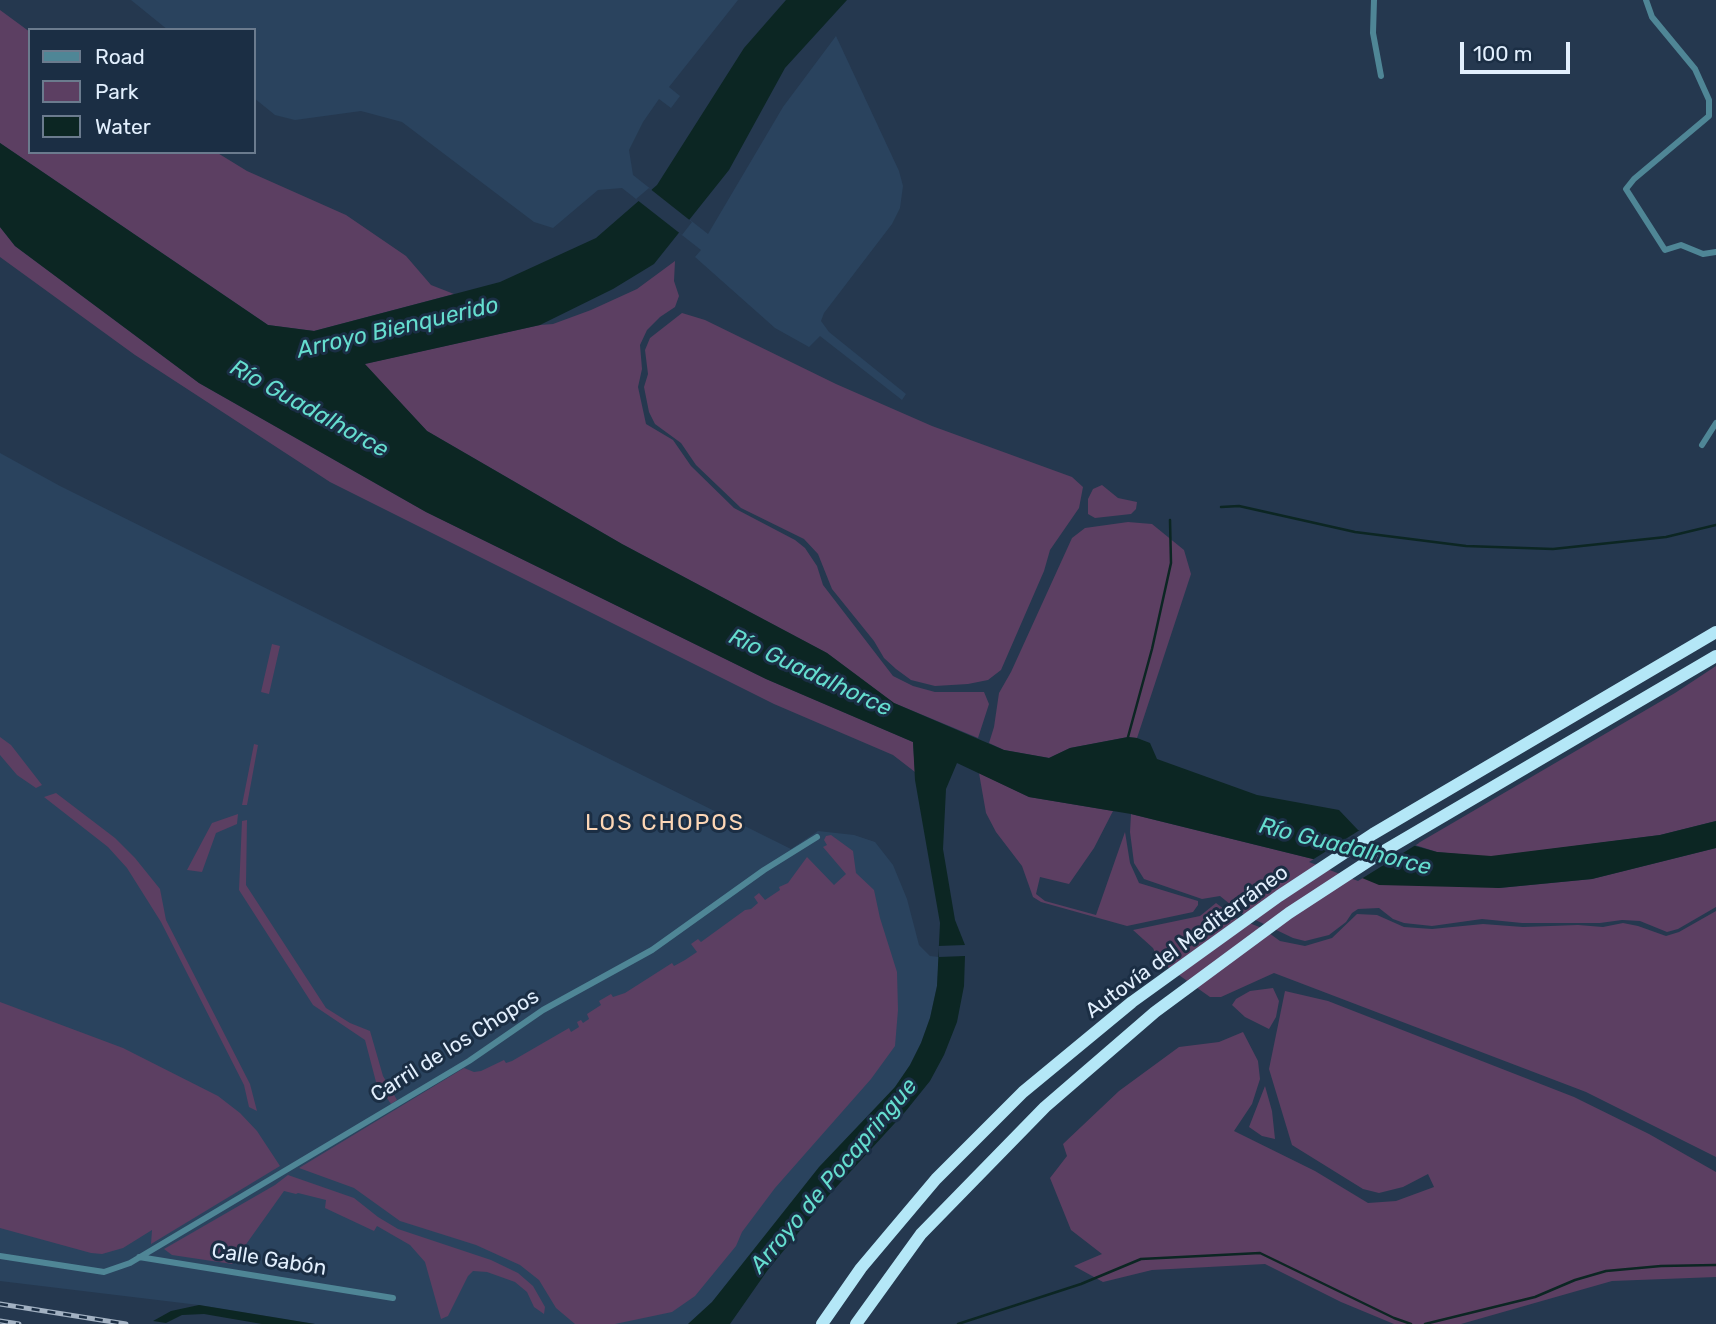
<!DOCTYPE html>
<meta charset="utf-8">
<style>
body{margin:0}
#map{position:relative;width:1716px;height:1324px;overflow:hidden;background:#25384f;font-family:Rubik,sans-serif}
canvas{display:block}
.legend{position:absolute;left:28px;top:28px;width:228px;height:126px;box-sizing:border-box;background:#1b2e44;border:2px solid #6b7b8e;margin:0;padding:9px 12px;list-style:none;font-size:21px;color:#e2effd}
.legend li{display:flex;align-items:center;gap:14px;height:35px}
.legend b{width:35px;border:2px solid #6b7b8e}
.scale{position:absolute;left:1460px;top:42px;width:110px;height:32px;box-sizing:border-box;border:4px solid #e2effd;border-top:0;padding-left:9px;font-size:21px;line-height:24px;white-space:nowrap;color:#e2effd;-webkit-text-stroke:5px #1b2e44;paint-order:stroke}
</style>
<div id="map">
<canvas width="1716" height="1324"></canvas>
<ul class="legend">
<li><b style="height:9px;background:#4f8696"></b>Road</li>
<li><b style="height:19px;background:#5c3f62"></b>Park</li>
<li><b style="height:19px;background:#0c2623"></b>Water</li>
</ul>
<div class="scale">100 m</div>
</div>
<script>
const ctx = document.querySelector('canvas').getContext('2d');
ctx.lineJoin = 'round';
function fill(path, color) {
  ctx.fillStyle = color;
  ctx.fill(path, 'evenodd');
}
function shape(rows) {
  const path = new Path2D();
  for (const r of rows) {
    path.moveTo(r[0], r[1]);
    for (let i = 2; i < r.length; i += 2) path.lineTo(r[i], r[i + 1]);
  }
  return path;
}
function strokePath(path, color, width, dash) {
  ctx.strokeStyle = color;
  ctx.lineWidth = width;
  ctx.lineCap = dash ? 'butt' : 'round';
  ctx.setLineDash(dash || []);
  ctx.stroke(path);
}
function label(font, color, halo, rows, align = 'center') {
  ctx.font = font + ' Rubik,sans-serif';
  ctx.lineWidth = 6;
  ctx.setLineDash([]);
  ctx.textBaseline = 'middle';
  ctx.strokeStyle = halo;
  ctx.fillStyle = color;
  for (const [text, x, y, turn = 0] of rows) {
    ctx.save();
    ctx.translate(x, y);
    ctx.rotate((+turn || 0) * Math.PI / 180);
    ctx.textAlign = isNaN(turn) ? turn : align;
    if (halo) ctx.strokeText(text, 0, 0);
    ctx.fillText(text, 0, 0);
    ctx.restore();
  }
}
const built = shape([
 [131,0,738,0,669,87,680,96,671,108,659,99,643,122,629,150,633,175,708,234,783,107,836,36,899,171,903,186,900,208,892,224,824,313,821,321,829,332,906,394,902,400,820,336,809,347,775,328,695,257,701,250,622,188,598,190,553,228,534,222,402,122,361,111,295,120,275,115,254,98,254,30,168,30],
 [0,453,60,486,791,849,818,831,854,835,875,842,893,865,907,899,919,945,930,956,939,957,937,986,930,1018,921,1043,910,1065,895,1087,712,1302,688,1324,315,1324,199,1305,0,1281]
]);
const green = shape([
 [0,10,30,32,30,152,216,152,247,171,346,215,406,256,431,285,454,294,314,331,268,325,0,143],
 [0,227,15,246,199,383,426,512,766,679,913,742,915,772,893,755,774,704,330,482,135,355,0,257],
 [675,261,674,281,679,296,675,307,660,317,647,330,640,345,642,369,638,387,646,424,673,440,691,466,734,508,795,540,805,548,817,566,823,585,893,676,913,686,935,692,984,692,989,704,978,738,894,703,827,653,622,544,427,431,364,364,540,325,553,324,591,310,637,289],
 [682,313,705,320,836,384,932,426,1072,477,1083,487,1079,508,1050,550,1044,571,1001,670,988,680,968,684,935,686,911,680,896,669,884,658,874,641,832,589,818,554,804,539,741,508,696,465,681,443,655,424,649,412,644,387,648,374,645,350,650,338],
 [1102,485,1118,498,1137,502,1136,509,1131,514,1095,518,1088,514,1088,499,1093,489],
 [1128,522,1152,524,1184,550,1191,574,1137,738,1128,737,1070,748,1049,758,1004,750,989,743,994,727,999,693,1011,672,1072,538,1085,528],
 [272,644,280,646,269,694,261,692],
 [1716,666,1716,821,1660,835,1490,857,1437,852,1415,845,1675,693],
 [0,737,11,745,42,785,36,788,17,775,0,755],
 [254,744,258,745,247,805,242,805],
 [979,773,1029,797,1113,811,1094,848,1069,884,1040,877,1036,894,1045,901,1096,915,1125,832,1130,863,1139,883,1198,901,1198,905,1193,912,1127,926,1041,902,1033,897,1022,866,996,832,986,813],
 [56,793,115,838,135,858,160,889,166,920,250,1084,257,1111,249,1107,244,1085,161,922,127,868,108,847,44,797],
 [238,814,237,824,216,833,202,872,187,870,212,823],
 [1131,814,1321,861,1499,888,1592,879,1716,848,1716,907,1678,929,1667,932,1640,921,1622,920,1600,923,1522,923,1482,919,1432,926,1404,923,1393,919,1379,908,1358,909,1352,913,1346,922,1329,935,1305,941,1293,938,1241,913,1220,896,1202,899,1144,879,1134,863,1130,832],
 [247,820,246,885,326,1008,350,1023,370,1031,383,1076,397,1100,391,1104,376,1082,365,1040,313,1005,239,890,242,821],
 [831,835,853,851,856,873,874,890,880,918,897,972,898,1010,895,1046,871,1079,775,1188,742,1232,736,1246,695,1296,672,1312,615,1324,575,1324,556,1308,539,1280,520,1265,476,1245,400,1221,354,1188,299,1168,464,1068,474,1072,481,1071,504,1060,506,1063,512,1061,569,1028,571,1032,579,1027,577,1022,581,1020,583,1023,589,1019,587,1014,601,1005,599,1001,611,994,613,997,625,993,672,963,674,966,685,960,697,952,691,944,698,939,701,942,745,910,751,909,758,903,754,897,759,893,765,900,780,890,779,887,788,883,807,857,834,885,846,874,823,847,827,845,824,840,826,836],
 [1216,903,1236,918,1262,928,1280,941,1305,946,1332,938,1357,914,1377,915,1404,927,1432,929,1483,924,1523,927,1578,925,1603,927,1623,923,1638,926,1666,936,1679,932,1716,911,1716,1157,1586,1092,1274,973,1221,997,1210,997,1159,961,1153,948,1133,930,1200,916],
 [1273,988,1279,1001,1276,1017,1269,1029,1245,1017,1232,1005,1236,999,1250,991],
 [1285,991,1328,1001,1574,1097,1649,1134,1716,1172,1716,1277,1612,1281,1461,1324,1394,1324,1341,1302,1265,1264,1152,1270,1103,1282,1074,1266,1102,1254,1071,1230,1050,1178,1067,1156,1063,1144,1119,1091,1179,1047,1219,1042,1243,1032,1258,1061,1260,1079,1252,1104,1234,1131,1315,1171,1368,1203,1396,1201,1434,1187,1428,1174,1403,1187,1379,1193,1363,1189,1292,1145,1269,1069],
 [0,1002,123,1048,218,1096,240,1113,257,1131,280,1166,151,1244,152,1230,123,1248,102,1254,91,1253,0,1228],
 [1265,1086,1272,1111,1275,1139,1262,1136,1249,1127],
 [288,1175,354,1198,378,1217,398,1229,491,1260,518,1273,533,1286,545,1307,544,1314,534,1307,527,1292,515,1282,487,1272,473,1271,468,1276,448,1316,441,1319,425,1262,410,1245,377,1226,374,1231,325,1208,326,1200,298,1193,296,1194,284,1191,232,1264,172,1255,164,1249,275,1185]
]);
const water = shape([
 [786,0,847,0,785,68,729,170,654,264,613,289,540,325,365,364,427,431,622,544,827,653,894,703,1004,750,1049,758,1070,748,1128,737,1137,738,1150,743,1157,759,1257,795,1339,810,1358,830,1437,852,1491,856,1660,835,1716,821,1716,848,1592,879,1499,888,1379,885,1321,861,1131,814,1029,797,957,763,946,789,943,849,955,920,965,945,965,956,964,986,957,1022,944,1055,930,1081,905,1112,829,1195,767,1271,730,1324,688,1324,712,1302,819,1167,895,1087,910,1065,921,1043,930,1018,937,986,940,923,915,780,913,742,766,679,426,512,199,383,15,246,0,227,0,143,268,325,314,331,500,282,596,238,657,185,744,48],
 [199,1305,315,1324,262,1324,204,1314,182,1315,166,1323,153,1321,171,1311]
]);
const pier = shape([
 [649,188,692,222,682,235,636,199],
 [1363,828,1419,843,1358,881,1309,862],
 [965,945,965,956,939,957,938,946]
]);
const stream = shape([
 [1221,507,1239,506,1355,532,1466,546,1553,549,1666,537,1716,525],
 [1128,737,1152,649,1171,563,1170,520],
 [958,1324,1081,1284,1141,1259,1260,1253,1394,1318,1411,1324],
 [1425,1324,1535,1297,1575,1280,1606,1271,1661,1266,1716,1265]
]);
const minor = shape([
 [1374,0,1373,33,1381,76],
 [1646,0,1652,17,1695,69,1709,100,1709,116,1634,179,1626,189,1665,250,1681,245,1703,254,1716,252],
 [1702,445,1716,423],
 [0,1256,104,1272,130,1263,469,1061,543,1010,652,950,764,870,817,837],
 [139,1257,393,1298]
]);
const motorway = shape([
 [822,1324,861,1268,936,1179,1023,1092,1132,1002,1279,896,1373,834,1716,632],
 [856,1324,921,1234,1045,1107,1155,1012,1289,913,1384,851,1716,656]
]);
const rail = shape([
 [0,1304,126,1324],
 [0,1321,19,1324]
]);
const streetNames = [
 ["Autovía del Mediterráneo",1187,942,-36],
 ["Carril de los Chopos",455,1046,-32],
 ["Calle Gabón",269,1260,9]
];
const waterNames = [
 ["Arroyo Bienquerido",398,328,-13],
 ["Río Guadalhorce",309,409,29],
 ["Río Guadalhorce",810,673,25],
 ["Río Guadalhorce",1345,847,14],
 ["Arroyo de Pocapringue",834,1176,-50]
];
const neighbourhoodNames = [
 ["LOS CHOPOS",665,823]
];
fill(built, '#2a435e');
fill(green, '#5c3f62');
fill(water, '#0c2623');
fill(pier, '#25384f');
strokePath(stream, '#0c2623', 2.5);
strokePath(minor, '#4f8696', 6);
strokePath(motorway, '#b4e7f7', 12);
strokePath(rail, '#a2b1c2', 5);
strokePath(rail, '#1b2e44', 2.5, [8]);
label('21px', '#e2effd', '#1b2e44', streetNames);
label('italic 23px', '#65ddcf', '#1b2e44', waterNames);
ctx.letterSpacing = '2px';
label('23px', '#fcd6b6', '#1b2e44', neighbourhoodNames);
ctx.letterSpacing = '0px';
</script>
